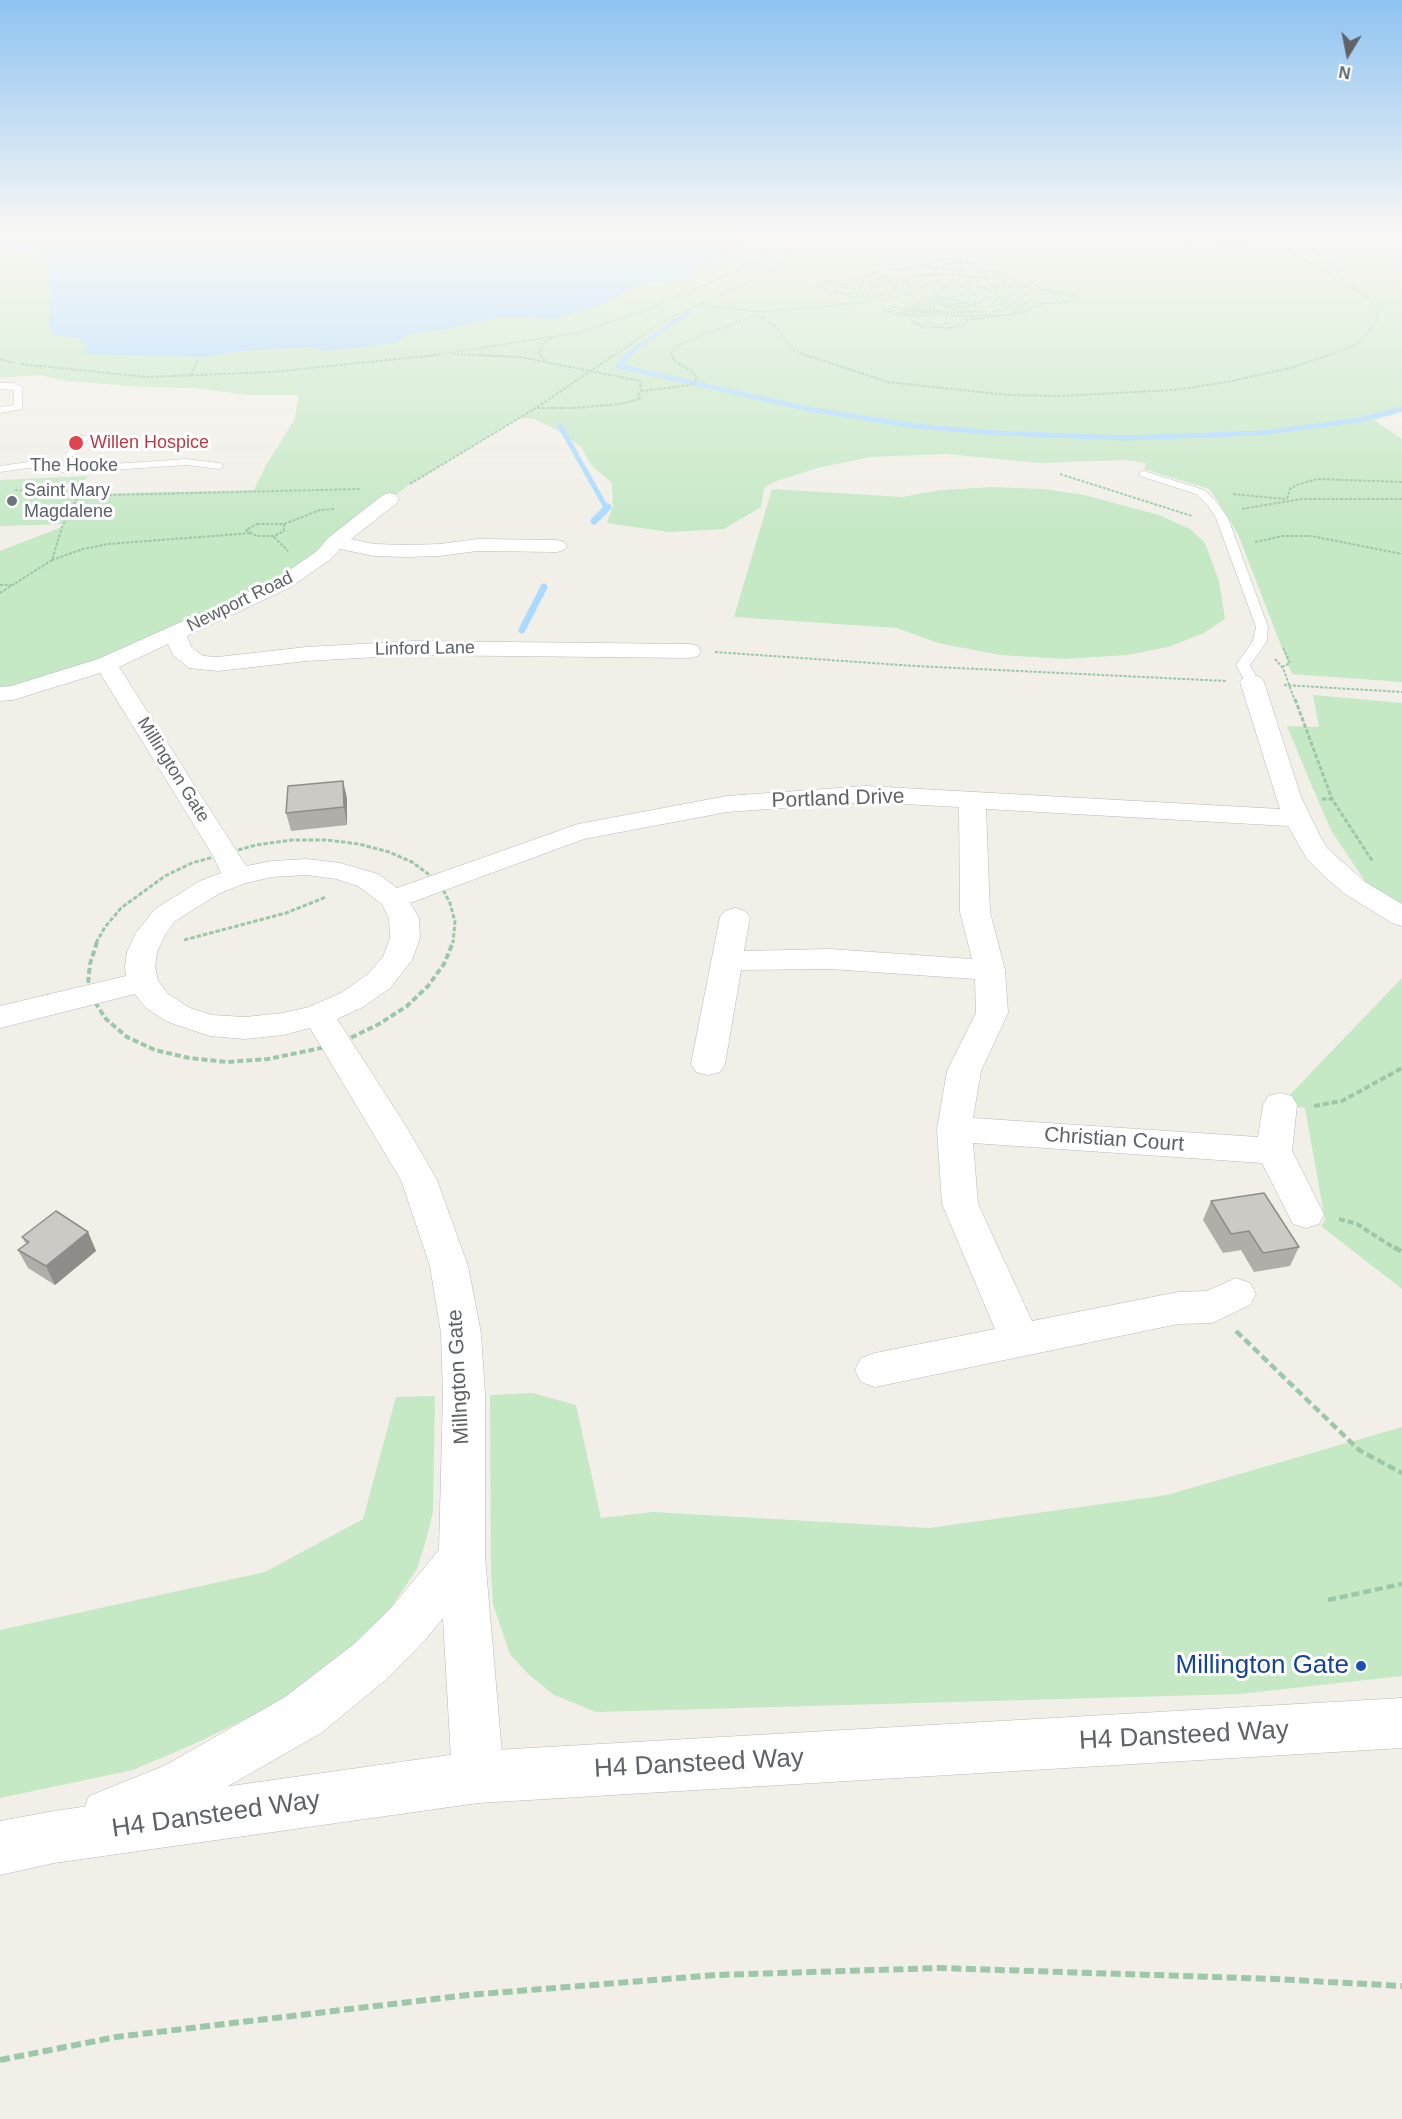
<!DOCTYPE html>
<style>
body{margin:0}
#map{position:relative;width:1402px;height:2119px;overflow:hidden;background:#f1efe8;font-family:Arial,sans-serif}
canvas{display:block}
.north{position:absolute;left:1318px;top:24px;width:60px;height:60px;-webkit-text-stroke:4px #fff;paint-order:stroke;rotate:190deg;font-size:16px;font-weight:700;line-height:24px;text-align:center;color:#5f6368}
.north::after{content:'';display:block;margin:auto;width:21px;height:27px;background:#5f6368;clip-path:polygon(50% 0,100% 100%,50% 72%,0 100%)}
</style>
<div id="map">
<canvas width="1402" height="2119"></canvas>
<div class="north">N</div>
</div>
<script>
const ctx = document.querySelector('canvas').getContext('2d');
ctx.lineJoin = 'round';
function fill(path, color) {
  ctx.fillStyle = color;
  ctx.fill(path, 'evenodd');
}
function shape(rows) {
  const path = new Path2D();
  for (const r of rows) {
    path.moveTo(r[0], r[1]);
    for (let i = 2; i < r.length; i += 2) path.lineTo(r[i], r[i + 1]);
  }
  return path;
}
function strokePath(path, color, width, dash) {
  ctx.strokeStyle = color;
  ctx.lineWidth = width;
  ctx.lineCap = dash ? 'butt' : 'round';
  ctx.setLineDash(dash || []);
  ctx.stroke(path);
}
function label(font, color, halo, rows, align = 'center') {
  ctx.font = font + ' Arial,sans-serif';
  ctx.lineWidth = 6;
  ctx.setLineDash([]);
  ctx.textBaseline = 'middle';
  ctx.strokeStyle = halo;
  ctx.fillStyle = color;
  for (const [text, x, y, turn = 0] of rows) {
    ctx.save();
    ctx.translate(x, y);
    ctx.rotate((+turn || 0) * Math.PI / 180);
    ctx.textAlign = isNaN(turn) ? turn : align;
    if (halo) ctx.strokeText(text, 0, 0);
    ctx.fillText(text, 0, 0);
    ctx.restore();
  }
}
const green = shape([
 [0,235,1402,235,1402,412,1374,420,1402,439,1402,682,1292,674,1238,534,1215,497,1209,489,1144,469,1146,463,1127,460,1039,463,946,454,871,457,817,468,774,482,764,488,761,507,724,529,669,532,607,523,613,506,612,483,591,465,581,447,557,430,535,419,519,418,406,487,335,542,324,555,175,634,0,694,0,551,62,527,64,524,0,526,0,480,88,476,78,494,254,490,266,465,294,421,299,395,250,395,193,388,145,387,67,381,40,375,0,378],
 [991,487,1044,489,1084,495,1159,515,1190,529,1205,543,1219,581,1225,619,1202,634,1168,647,1127,655,1065,659,1000,655,938,643,897,628,734,617,772,489,902,497,941,490],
 [1313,695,1402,703,1402,905,1367,884,1332,832,1314,791,1287,726,1319,727],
 [1402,978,1402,1289,1321,1226,1325,1220,1305,1108,1280,1105],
 [532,1393,576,1405,601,1518,653,1512,929,1528,1167,1495,1402,1427,1402,1676,1240,1694,596,1712,554,1695,528,1674,510,1654,493,1604,491,1574,490,1395],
 [435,1396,433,1511,427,1537,417,1569,371,1637,281,1702,196,1743,133,1770,0,1798,0,1630,265,1572,363,1519,396,1397]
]);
const water = shape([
 [0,235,751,235,726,257,698,269,692,277,640,284,604,303,557,319,501,317,442,330,408,334,394,343,349,349,323,351,312,347,243,351,204,357,82,354,88,346,78,338,54,335,48,322,50,309,48,260,35,254,0,247]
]);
const streamFar2 = shape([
 [627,357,636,348,689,312]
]);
const streamFar1 = shape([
 [629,355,618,366,808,409,915,426,996,433,1126,438,1262,433,1359,420,1402,409],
 [560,426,607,509]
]);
const stream = shape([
 [594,521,608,507],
 [522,630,544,587]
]);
const pathFar5 = shape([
 [1107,235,1155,240,1240,242,1261,245,1286,250,1341,279],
 [1288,235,1308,246,1338,272,1344,281,1369,299,1376,310,1377,320,1360,341,1344,350,1324,357],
 [1244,240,1255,235],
 [942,269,958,270],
 [981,274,998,277,995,275],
 [899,276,941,273,984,277,989,279,950,274,912,276,950,275,984,280,1006,291,1006,298,1002,301],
 [988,277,1001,280],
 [958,279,980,281],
 [1026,280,1043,289,1067,292,1078,297,1077,301,1042,304,1024,313,968,320,963,326,946,328,959,325,961,320,965,319,1006,315,1028,309,1038,303,1064,302,1073,299,1066,294,1039,290,1026,280],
 [918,282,946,280,971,283,949,282],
 [968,282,991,290,992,295,988,299,980,300,987,295,987,290,978,287,983,294,974,299],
 [931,283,927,283,939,282],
 [948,288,957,292,945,295,933,291,948,288],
 [938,294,922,299,943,303,970,303,948,305,914,301,904,304,924,310,986,311,951,313,892,307,884,311,911,317,912,322,924,328,946,328],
 [928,300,961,300,933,297,960,297,968,292,966,288,973,293,969,297,978,293,969,286,960,284],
 [920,303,918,304,953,307,978,306,945,308],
 [980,303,997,295,997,291,990,285,997,287,1002,293,1001,297,991,303,995,303],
 [695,305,764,312,867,302,872,298,865,291,868,283,884,276,888,277,870,287,875,297,884,299,898,297,894,288,906,281,909,282,899,288,899,292,906,296,920,295,923,289,929,287,962,287,950,284,926,285,919,288,917,293,913,290,920,285,916,284,908,290,910,294,905,294,904,288,918,282,909,279,895,283,889,291,893,295,887,295,884,292,885,286,898,280,895,279,881,286,879,289,883,296,878,296,874,291,877,285,899,276,891,273,863,283,860,288,861,293,866,297,863,298,856,294,855,289,830,286,838,283,855,285,877,273,857,280,832,281,820,285,826,290,850,293,857,298,855,299,847,294,829,292,815,285,823,281,851,280,873,272,927,265,930,261,945,259,963,260,976,264,976,268,1007,274,974,269,969,263,948,260,933,262,931,266,897,269,944,268,942,264,961,263,962,266,957,268,1012,278,1029,286,1036,294,1056,294,1063,299,1036,299,1015,310,1031,299,1031,294,1026,287,1014,282,1026,293,1022,302,1013,307,989,312,952,314,903,310,946,316,995,315,948,317,945,318,950,323,937,325,927,322,932,317,930,316,897,313,918,317,917,323,924,326,946,328],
 [967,305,980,303,968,300],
 [915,307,912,305,935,308],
 [982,308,1001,304,1012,296,1002,283,1011,287,1017,297,1002,306,1007,307,1021,298,1022,294,1017,288,1001,280,1011,278],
 [756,315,775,326,794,351,811,357],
 [454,354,512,357],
 [421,357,577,333,646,310,728,275,759,259,771,250,782,235],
 [542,357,539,353,543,344,552,337],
 [612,357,667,319,772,271,794,253,804,235],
 [673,357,671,352,678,345,758,314]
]);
const pathFar4 = shape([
 [479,355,520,357,640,381,641,391,638,395,640,399,619,404,576,408,537,408],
 [541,355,545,361],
 [806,355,888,382,1008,395,1059,396,1174,390,1227,382,1290,368,1329,355],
 [0,359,14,363],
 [21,364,147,377,272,372,436,355],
 [191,375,198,360],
 [641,391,690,385,697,380,693,372,674,361,672,355],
 [1060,474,1192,516],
 [410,484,536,408,614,355],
 [15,490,70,496,361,489],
 [1233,494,1285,499],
 [1287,499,1290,489,1296,485,1318,479,1402,482],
 [1242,509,1301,499,1402,499],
 [257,524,284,524,284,531,274,536,257,536,246,530,257,524],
 [284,524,320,510,335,509],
 [274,537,288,551],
 [1255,542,1283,536,1311,536,1402,554],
 [52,560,83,549,108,544,252,533],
 [0,585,11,585],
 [0,593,52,560,62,527,78,496],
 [715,652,915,666,1226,681],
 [1275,659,1283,668,1295,701],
 [1282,667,1290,663,1283,647],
 [1284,685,1402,692]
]);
const pathFar3 = shape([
 [1295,699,1332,799,1373,862],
 [1322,799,1332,799],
 [184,940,286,913,326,897],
 [96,943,105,927,121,908,165,876,192,863,256,845,292,840,326,840,359,844,389,852,412,862,439,882,450,903,455,922,453,943]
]);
const pathFar2 = shape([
 [97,942,90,964,88,984,91,996,106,1019,127,1037,155,1050,189,1058,227,1062,268,1059,336,1045,379,1024,407,1006,428,986,444,964,453,942],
 [1314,1106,1342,1101,1402,1068],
 [1339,1219,1357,1224,1396,1249]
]);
const pathFar1 = shape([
 [1394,1247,1402,1252],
 [1236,1331,1359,1450,1402,1473],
 [1328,1600,1402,1584]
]);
const path = shape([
 [0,2060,116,2037,468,1995,716,1975,940,1968,1275,1979,1402,1986]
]);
const service = shape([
 [0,383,14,383,22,387,22,409,0,413,0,407,14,405,14,390,0,389,0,383],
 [81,435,90,437,75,456,67,456,66,454,81,435],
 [186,459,219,463,224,466,219,469,186,465,68,473,28,468,0,472,0,466,28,462,68,467,186,459],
 [1144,471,1204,490,1215,500,1228,518,1268,627,1267,641,1250,665,1259,682,1257,685,1247,685,1236,665,1253,641,1256,627,1216,518,1207,504,1196,494,1140,476,1140,472,1144,471]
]);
const minor = shape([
 [390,493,397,495,399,499,397,503,351,539,374,544,406,545,440,544,477,539,557,540,564,542,567,546,564,550,557,552,477,551,440,556,406,557,374,556,340,549,331,559,289,588,187,636,191,647,203,656,218,657,306,647,414,641,690,644,698,646,701,651,698,656,690,658,414,655,306,661,218,671,189,668,173,655,168,644,119,667,246,866,272,861,307,859,340,863,378,874,397,888,578,824,727,796,867,786,1280,809,1240,682,1244,677,1252,675,1260,677,1264,682,1301,797,1320,836,1327,848,1365,882,1402,904,1402,926,1392,923,1345,894,1325,877,1307,859,1288,826,986,809,990,912,1005,970,1008,1013,981,1071,973,1118,1258,1137,1263,1105,1268,1096,1280,1093,1292,1096,1297,1105,1292,1151,1324,1214,1319,1224,1306,1228,1293,1224,1262,1163,973,1143,978,1204,1032,1321,1178,1292,1207,1291,1236,1278,1250,1283,1256,1294,1250,1305,1212,1323,1178,1324,875,1387,861,1382,855,1370,861,1358,875,1353,995,1329,942,1204,937,1129,947,1071,976,1013,975,979,830,969,741,970,725,1064,720,1072,708,1075,696,1072,691,1064,720,917,725,911,735,908,745,911,750,917,744,951,830,949,972,959,960,912,959,807,867,802,727,812,584,839,410,903,419,918,420,938,412,960,390,988,363,1007,337,1019,407,1128,437,1180,468,1266,481,1333,485,1395,485,1557,504,1777,496,1795,478,1803,460,1795,452,1777,443,1618,425,1640,388,1678,321,1733,202,1801,108,1841,89,1834,82,1815,89,1796,166,1765,285,1697,354,1644,391,1608,439,1550,443,1395,441,1333,430,1266,401,1180,310,1028,283,1035,245,1039,210,1036,168,1022,146,1008,135,994,0,1028,0,1006,126,976,125,967,127,952,136,933,155,909,200,881,221,873,212,854,100,673,13,700,0,701,0,687,11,686,98,659,275,580,317,551,328,538,383,495,390,493],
 [307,875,336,879,358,886,382,904,389,918,390,938,383,957,368,974,341,993,309,1007,283,1013,245,1017,212,1015,190,1008,168,994,158,981,155,967,157,952,165,935,175,921,220,893,246,883,272,877,307,875]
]);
const tertiary = shape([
 [1402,1698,1402,1748,478,1803,54,1863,0,1875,0,1821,54,1811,478,1751,1402,1698]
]);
const wall = shape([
 [347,798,347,825,291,831,286,813],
 [1211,1201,1299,1247,1290,1266,1254,1272,1241,1250,1223,1253,1203,1220],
 [88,1232,96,1251,55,1285,28,1268,18,1250,26,1244,22,1237]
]);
const shadedWall = shape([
 [343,781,347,798,347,825,344,807],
 [88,1232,96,1251,55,1285,46,1266]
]);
const building = shape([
 [343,781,344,807,286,813,288,786,343,781],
 [1264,1193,1299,1247,1263,1253,1249,1231,1231,1234,1211,1201,1264,1193],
 [56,1211,88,1232,46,1266,18,1250,29,1242,22,1237,56,1211]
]);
const markers = [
 [76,443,8,"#e0444e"],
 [12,501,6,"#6b7280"],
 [1361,1666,6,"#1a4fb4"]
];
const farHealthnames = [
 ["Willen Hospice",90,443]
];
const farStreetnames = [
 ["The Hooke",74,466],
 ["Newport Road",240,602,-26],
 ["Linford Lane",425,649,-1],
 ["Millington Gate",173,770,58]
];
const farWorshipnames = [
 ["Saint Mary",24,491],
 ["Magdalene",24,512]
];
const streetNames = [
 ["Portland Drive",838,799,-2],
 ["Christian Court",1114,1140,4],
 ["Millngton Gate",459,1377,-93]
];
const nearTransitnames = [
 ["Millington Gate",1349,1666]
];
const nearStreetnames = [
 ["H4 Dansteed Way",1184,1736,-3],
 ["H4 Dansteed Way",699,1764,-3],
 ["H4 Dansteed Way",216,1815,-8]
];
fill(green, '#c5e8c5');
fill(water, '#aadaff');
strokePath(streamFar2, '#aadaff', 4.5);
strokePath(streamFar1, '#aadaff', 5);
strokePath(stream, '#aadaff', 7);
strokePath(service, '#b5b8bc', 1);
strokePath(minor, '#b5b8bc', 1);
strokePath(tertiary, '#b5b8bc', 1);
strokePath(pathFar5, '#9cc7a9', 1.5, [2, 1.5]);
strokePath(pathFar4, '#9cc7a9', 2, [3, 1.5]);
strokePath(pathFar3, '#9cc7a9', 3, [4.5, 2]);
strokePath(pathFar2, '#9cc7a9', 4, [6, 3]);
strokePath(pathFar1, '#9cc7a9', 4.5, [8, 4]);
strokePath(path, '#9cc7a9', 6, [10, 4.5]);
fill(service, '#fff');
fill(minor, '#fff');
fill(tertiary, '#fff');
fill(wall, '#afaea9');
fill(shadedWall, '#8f8d8a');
fill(building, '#cccac5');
strokePath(building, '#8f8d8a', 1.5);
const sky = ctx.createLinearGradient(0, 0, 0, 532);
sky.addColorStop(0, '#8fc3f1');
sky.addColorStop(0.44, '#f9f8f5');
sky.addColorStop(1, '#f9f8f500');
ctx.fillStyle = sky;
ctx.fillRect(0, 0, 1402, 532);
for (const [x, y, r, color] of markers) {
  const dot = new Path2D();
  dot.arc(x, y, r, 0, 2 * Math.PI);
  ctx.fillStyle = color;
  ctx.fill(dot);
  strokePath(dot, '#fff', 2);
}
label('18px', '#be3a42', '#fff', farHealthnames, 'left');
label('18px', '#5f6368', '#fff', farStreetnames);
label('18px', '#5b616d', '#fff', farWorshipnames, 'left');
label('21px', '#5f6368', '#fff', streetNames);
label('26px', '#164399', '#fff', nearTransitnames, 'right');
label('26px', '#5f6368', '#fff', nearStreetnames);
</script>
